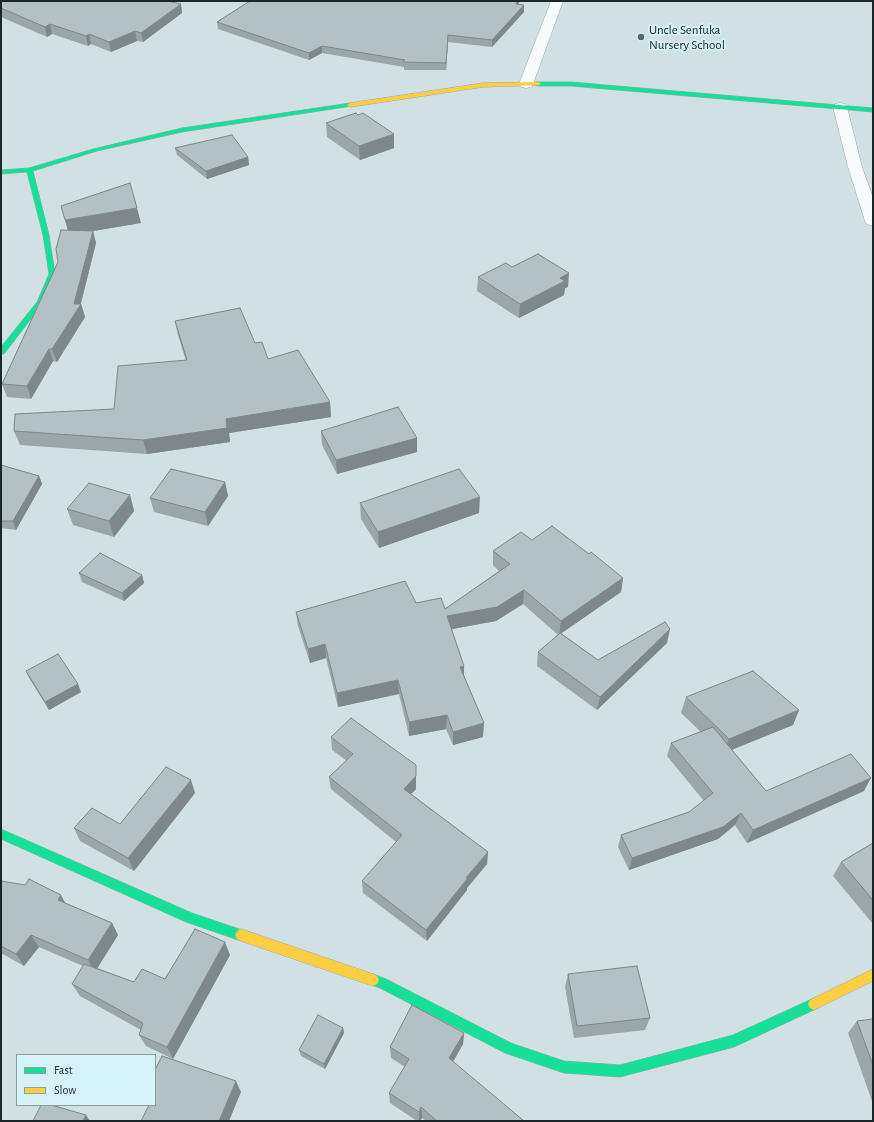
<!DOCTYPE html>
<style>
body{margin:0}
#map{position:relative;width:874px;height:1122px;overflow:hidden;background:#d0e0e3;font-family:"Alegreya Sans",sans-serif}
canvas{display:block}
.frame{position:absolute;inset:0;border:2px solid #1b2628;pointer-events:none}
.legend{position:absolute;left:16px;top:1054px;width:140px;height:52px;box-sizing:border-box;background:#d5f2f8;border:1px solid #8ba0a5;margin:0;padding:5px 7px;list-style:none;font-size:12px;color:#1b2628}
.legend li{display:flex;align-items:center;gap:8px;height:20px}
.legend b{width:20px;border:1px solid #8ba0a5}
</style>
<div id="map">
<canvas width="874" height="1122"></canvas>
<div class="frame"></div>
<ul class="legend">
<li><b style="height:5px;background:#16e098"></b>Fast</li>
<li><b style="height:5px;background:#ffcf43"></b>Slow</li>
</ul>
</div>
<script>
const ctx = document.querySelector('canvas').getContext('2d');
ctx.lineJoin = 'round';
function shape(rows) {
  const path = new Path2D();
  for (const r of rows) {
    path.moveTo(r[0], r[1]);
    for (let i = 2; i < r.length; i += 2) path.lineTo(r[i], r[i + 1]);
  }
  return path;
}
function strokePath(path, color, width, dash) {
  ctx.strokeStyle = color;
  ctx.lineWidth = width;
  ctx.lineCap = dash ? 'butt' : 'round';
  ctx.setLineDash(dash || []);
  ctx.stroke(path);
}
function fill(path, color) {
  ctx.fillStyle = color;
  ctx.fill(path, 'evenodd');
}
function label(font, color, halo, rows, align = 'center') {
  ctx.font = font + ' "Alegreya Sans",sans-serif';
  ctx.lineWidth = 3.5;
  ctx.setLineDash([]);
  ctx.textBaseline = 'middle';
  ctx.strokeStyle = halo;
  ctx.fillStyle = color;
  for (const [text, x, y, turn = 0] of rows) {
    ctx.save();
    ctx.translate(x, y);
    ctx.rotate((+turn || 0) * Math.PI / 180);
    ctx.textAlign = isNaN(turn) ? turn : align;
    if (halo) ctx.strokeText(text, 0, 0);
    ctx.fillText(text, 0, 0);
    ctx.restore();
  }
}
const street = shape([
 [551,1,563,1,533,84,531,87,526,88,521,87,519,84,551,1],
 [840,103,845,104,847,107,862,167,873,198,873,226,867,224,865,221,848,167,833,107,835,104,840,103]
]);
const fast = shape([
 [571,82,873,108,873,112,571,86,538,86,535,84,538,82,571,82],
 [350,103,353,105,352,106,182,132,97,151,33,171,49,235,55,274,44,302,4,354,1,354,1,347,37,302,49,274,43,235,27,172,1,174,1,170,29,168,93,149,182,128,350,103],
 [1,829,192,913,245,931,247,935,245,939,241,941,186,922,1,839,1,829],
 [373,974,386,979,511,1043,564,1061,620,1065,733,1035,814,998,818,1000,820,1004,818,1008,734,1047,620,1077,564,1073,505,1053,380,988,369,984,367,980,369,976,373,974]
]);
const slow = shape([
 [538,82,540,83,540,85,483,87,350,107,347,105,350,103,483,83,538,82],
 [241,929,373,974,377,976,379,980,377,984,373,986,241,941,237,939,235,935,237,931,241,929],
 [873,969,873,981,818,1008,814,1010,810,1008,808,1004,810,1000,873,969]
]);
const wall = shape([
 [1,1,181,4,182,13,143,42,137,41,111,52,91,44,88,46,52,34,47,37,1,17],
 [250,1,520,1,518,4,524,12,492,47,448,42,446,70,404,70,404,67,322,53,309,60,218,29,217,22],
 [326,123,394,134,394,148,360,160,327,137],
 [175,148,248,157,249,165,207,179,177,155],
 [141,223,93,231,96,243,81,304,85,317,57,362,53,361,31,399,7,397,2,384,58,262,68,230],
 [512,267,568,287,565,288,564,295,519,318,477,291,478,277],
 [175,321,255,343,268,359,330,402,331,417,229,433,230,442,147,454,20,445,14,431,114,409,186,361,178,335],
 [321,431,417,438,417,452,337,474,322,445],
 [1,465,39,476,42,484,16,530,1,528],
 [225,482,228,496,208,526,154,512,150,498],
 [130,495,134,511,114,537,73,525,67,509],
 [360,503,479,513,379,548,361,519],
 [532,540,589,554,623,578,621,592,561,633,598,660,667,643,597,710,537,666,538,652,558,635,523,604,496,621,452,629,464,675,483,737,453,745,446,729,409,736,399,694,338,707,326,658,310,663,298,626,296,612,416,603,445,609,499,571,493,565,493,551],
 [79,573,142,575,144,583,124,601,82,582],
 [26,671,81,692,49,710,29,678],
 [686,697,799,710,793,725,732,750,766,791,864,791,747,843,735,825,718,839,629,870,618,847,621,835,689,812,704,801,667,756,671,743,701,732,681,713],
 [331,737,416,789,411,794,488,852,487,864,467,888,467,890,427,941,363,893,362,881,396,842,331,789,329,777,347,761,332,750],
 [195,793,134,871,80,841,74,828,120,824],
 [873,843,873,924,833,876,841,862],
 [1,881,66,904,112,923,118,935,97,968,134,982,165,979,230,955,173,1059,146,1046,139,1035,141,1030,80,996,72,984,83,966,39,947,24,966,1,953],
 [568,974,650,1018,645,1030,574,1038,565,987],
 [873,1019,873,1104,848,1033,857,1021],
 [343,1028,344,1033,325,1069,301,1056,299,1050],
 [464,1033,463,1044,453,1062,524,1121,426,1121,422,1118,420,1121,417,1121,390,1103,389,1093,405,1067,391,1058,390,1047]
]);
const shadedWall = shape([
 [517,1,520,1,515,10,516,4],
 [181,4,182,13,143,42,141,33],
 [524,5,524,12,492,47,492,40],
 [50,24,52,34,47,37,45,27],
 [135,31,137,41,111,52,109,42],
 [89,34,91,44,88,46,86,36],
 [448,35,448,42,446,70,446,63],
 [322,46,322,53,309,60,309,53],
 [394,134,394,148,360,160,359,146],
 [248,157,249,165,207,179,206,171],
 [137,208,141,223,93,231,96,243,80,306,81,304,85,317,57,362,52,349,74,304,69,235,65,220],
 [569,273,568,287,565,288,564,295,519,318,520,304,560,278],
 [49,349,53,361,31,399,27,386],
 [330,402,331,417,229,433,230,442,147,454,143,440,226,419],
 [417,438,417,452,337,474,336,460],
 [39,476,42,484,16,530,13,521],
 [225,482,228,496,208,526,205,512],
 [130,495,134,511,114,537,109,521],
 [480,497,479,513,379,548,378,532],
 [142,575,144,583,124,601,122,593],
 [623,578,621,592,559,635,561,621],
 [524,590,523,604,496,621,447,630,447,616],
 [670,629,667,643,597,710,600,697],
 [325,644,326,658,310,663,308,649],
 [464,666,464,680,460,667],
 [398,680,399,694,338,707,337,693],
 [78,684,81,692,49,710,45,702],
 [799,710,793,725,723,753,729,739],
 [447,715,446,729,409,736,409,722],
 [484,723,483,737,453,745,453,732],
 [416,765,416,789,404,801,404,789],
 [871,778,864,791,747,843,753,830],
 [191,780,195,793,134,871,128,858],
 [741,813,735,825,718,839,629,870,632,858],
 [488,852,487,864,467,888,467,890,427,941,426,930,466,878],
 [61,895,68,908,58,900],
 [112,923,118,935,95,972,88,960],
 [31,935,39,947,24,966,16,954],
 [225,942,230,955,173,1059,167,1047],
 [343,1028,344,1033,325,1069,324,1064],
 [464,1033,463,1044,449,1069,449,1058],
 [236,1081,241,1092,229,1121,219,1121],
 [421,1107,422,1118,420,1121,419,1121,419,1112],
 [86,1115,90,1121,83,1121]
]);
const building = shape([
 [1,1,167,1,181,4,141,33,135,31,109,42,89,34,86,36,50,24,45,27,1,8,1,1],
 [250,1,517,1,516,4,524,5,492,40,448,35,446,63,403,62,405,60,322,46,309,53,217,22,250,1],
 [356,113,358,115,363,113,394,134,359,146,326,123,356,113],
 [232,135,248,157,206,171,175,148,232,135],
 [130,183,137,208,65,220,61,206,130,183],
 [61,230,93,231,74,304,81,304,52,349,49,349,27,386,2,384,58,262,56,249,61,230],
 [538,254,569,273,560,278,565,281,520,304,478,277,506,263,512,267,538,254],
 [240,308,255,343,262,342,268,359,298,350,330,402,226,419,227,428,143,440,14,431,15,414,114,409,118,366,187,360,175,321,240,308],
 [398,407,417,438,336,460,321,431,398,407],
 [1,465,39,476,13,521,1,521,1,465],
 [171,469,225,482,205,512,150,498,171,469],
 [459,469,480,497,378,532,360,503,459,469],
 [89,483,130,495,109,521,67,509,89,483],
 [552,526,589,554,591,552,623,578,561,621,524,590,497,607,447,616,464,666,460,667,484,723,453,732,447,715,409,722,398,680,337,693,325,644,308,649,296,612,405,581,416,603,441,598,445,609,510,564,493,551,521,532,532,540,552,526],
 [100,553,142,575,122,593,79,573,100,553],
 [665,622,670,629,600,697,538,652,560,633,598,660,665,622],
 [58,654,78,684,45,702,26,671,58,654],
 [753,671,799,710,729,739,686,697,753,671],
 [351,718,416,765,416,776,404,789,488,852,466,878,468,878,426,930,362,881,402,835,329,777,353,754,331,737,351,718],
 [713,727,766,791,851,754,871,778,753,830,741,813,723,827,632,858,621,835,689,812,713,793,671,743,713,727],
 [166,767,191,780,128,858,74,828,92,808,120,824,166,767],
 [873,843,873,900,841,862,873,843],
 [29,879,61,895,58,900,112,923,88,960,31,935,16,954,1,946,1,881,25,885,29,879],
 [195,929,225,942,167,1047,139,1035,143,1023,72,984,84,964,134,982,142,969,165,979,195,929],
 [637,966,650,1018,577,1026,568,974,637,966],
 [412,1005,464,1033,449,1058,524,1121,437,1121,421,1107,419,1112,389,1093,409,1059,390,1047,412,1005],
 [318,1015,343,1028,324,1064,299,1050,318,1015],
 [873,1019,873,1065,857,1021,873,1019],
 [162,1056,236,1081,219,1121,141,1121,149,1105,155,1105,155,1070,162,1056],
 [41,1105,51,1105,86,1115,83,1121,33,1121,41,1105]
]);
const markers = [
 [641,37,4,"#5a6769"]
];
const farPoinames = [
 ["Uncle Senfuka",649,30],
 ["Nursery School",649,45]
];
strokePath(street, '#9ca8ab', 1);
strokePath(fast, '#9ca8ab', 1);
strokePath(slow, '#9ca8ab', 1);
fill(street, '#f8fafb');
fill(fast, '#16e098');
fill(slow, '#ffcf43');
fill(wall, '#9ba6a9');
fill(shadedWall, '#7e8789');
fill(building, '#b4c1c4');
strokePath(building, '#7e8789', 1);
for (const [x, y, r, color] of markers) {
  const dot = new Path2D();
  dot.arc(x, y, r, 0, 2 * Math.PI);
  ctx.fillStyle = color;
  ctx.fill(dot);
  strokePath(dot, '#d5f2f8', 1.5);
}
label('13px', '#1b2628', '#d5f2f8', farPoinames, 'left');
</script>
